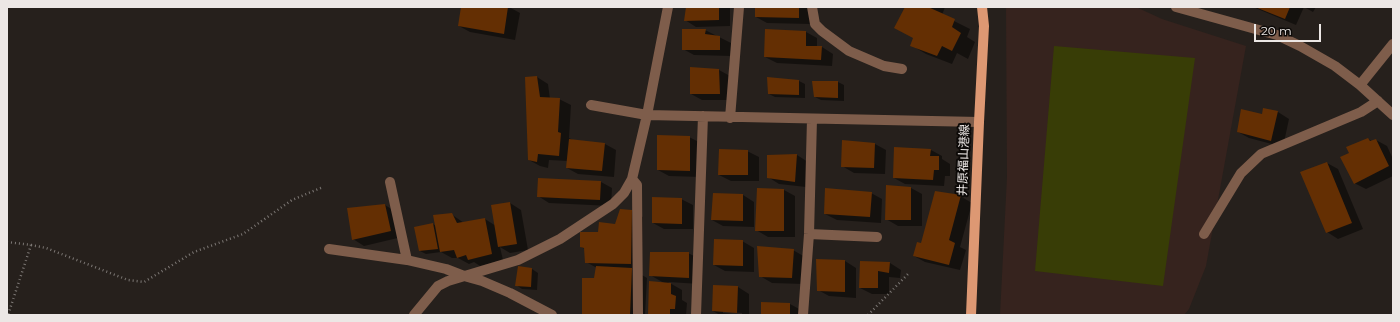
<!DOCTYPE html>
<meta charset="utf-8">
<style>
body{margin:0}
#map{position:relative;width:1400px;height:322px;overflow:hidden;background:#26201c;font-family:Montserrat,sans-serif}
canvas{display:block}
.frame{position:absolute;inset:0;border:8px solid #ece7e5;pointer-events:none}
.scale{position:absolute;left:1254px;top:24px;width:67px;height:18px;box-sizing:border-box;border:2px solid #ece7e5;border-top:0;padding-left:5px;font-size:12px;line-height:14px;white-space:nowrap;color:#ece7e5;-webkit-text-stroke:3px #0d0a08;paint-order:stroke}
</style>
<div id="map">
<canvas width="1400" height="322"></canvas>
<div class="frame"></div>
<div class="scale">20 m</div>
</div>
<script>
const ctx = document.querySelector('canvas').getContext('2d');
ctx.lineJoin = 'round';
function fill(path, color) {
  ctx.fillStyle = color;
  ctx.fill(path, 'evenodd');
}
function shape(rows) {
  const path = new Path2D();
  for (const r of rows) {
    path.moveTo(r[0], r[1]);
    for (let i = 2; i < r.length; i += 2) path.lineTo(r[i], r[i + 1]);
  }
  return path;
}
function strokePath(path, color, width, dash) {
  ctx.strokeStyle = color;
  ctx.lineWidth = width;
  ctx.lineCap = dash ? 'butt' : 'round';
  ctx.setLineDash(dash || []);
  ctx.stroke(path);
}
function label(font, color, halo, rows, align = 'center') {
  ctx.font = font + ' Montserrat,"Noto Sans JP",sans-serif';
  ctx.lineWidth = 4;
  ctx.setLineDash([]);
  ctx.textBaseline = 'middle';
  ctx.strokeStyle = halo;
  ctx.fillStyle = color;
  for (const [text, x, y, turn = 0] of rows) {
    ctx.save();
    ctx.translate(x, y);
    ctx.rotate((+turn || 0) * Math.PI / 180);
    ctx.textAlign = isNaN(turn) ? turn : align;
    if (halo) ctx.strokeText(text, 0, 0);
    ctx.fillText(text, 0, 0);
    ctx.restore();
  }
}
const education = shape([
 [1006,7,1136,7,1162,19,1246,46,1206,266,1189,309,1184,315,1000,315,1007,177]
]);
const green = shape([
 [1054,46,1195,58,1163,286,1035,271]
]);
const shadow = shape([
 [462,7,509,7,520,13,515,40,470,32,459,26],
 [687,7,730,7,730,26,696,27,685,20],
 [756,7,811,7,810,24,767,23,756,17],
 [906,7,945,7,942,15,970,29,967,37,975,42,968,59,957,53,952,64,926,54,911,45,914,38],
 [1253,7,1316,7,1313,12,1304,7,1296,25],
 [705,30,731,43,731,56,694,55,683,49],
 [766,30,806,32,817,38,817,47,822,47,833,54,832,66,777,63,765,57],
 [719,70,730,76,731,100,702,100,691,94],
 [537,77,548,84,550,99,559,99,571,105,569,138,573,140,605,144,616,150,614,177,578,174,567,168,568,161,549,160,548,168,540,166,529,160],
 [769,79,799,81,805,84,805,98,775,97,769,94],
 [838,82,844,85,844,101,821,100,815,97],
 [1264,109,1278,112,1289,119,1283,147,1249,138,1238,132,1262,115],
 [689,137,701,143,701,177,669,176,658,170],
 [1368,139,1372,141,1376,140,1387,146,1393,159,1393,176,1366,189,1354,183],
 [875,144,886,150,885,174,854,173,842,166],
 [931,150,942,156,942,159,950,164,950,176,945,176,944,186,905,184,894,178],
 [747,151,759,157,759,181,731,181,719,175],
 [797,155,808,162,806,187,779,184,768,177],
 [1327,163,1338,169,1363,229,1338,239,1327,232],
 [539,179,601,182,612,188,611,206,549,203,538,196],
 [911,188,922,194,922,226,898,226,886,219],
 [784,190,795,196,795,237,768,237,756,230],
 [871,193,882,199,881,223,837,220,825,214],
 [714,194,743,195,754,202,754,227,723,226,712,220],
 [960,196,972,203,960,247,966,250,960,270,925,262,914,256,922,244],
 [681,199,693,205,693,229,664,229,653,223],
 [510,203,521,210,528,250,510,253,500,247,503,260,480,266,474,262,469,264,458,258,452,258,441,252,426,254,420,251,433,224,436,226,451,214,464,223,485,219,496,226],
 [385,205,396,212,402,237,364,246,353,239],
 [632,211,643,217,642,270,632,269,647,278,645,315,583,315,595,279,597,268,586,262,585,249,581,247,599,233,616,225],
 [742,241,754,248,754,272,725,271,714,265],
 [793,250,805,257,803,284,772,283,760,276],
 [688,253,700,259,700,284,668,282,682,290,682,300,687,303,686,315,649,315,664,283,650,275],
 [845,261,856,268,856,298,829,296,818,290],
 [861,262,890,263,901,270,900,278,889,277,889,294,872,294,860,288],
 [532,269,538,273,537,290,522,289,516,285],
 [714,286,738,287,749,294,749,315,720,315,713,311],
 [723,311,742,313,742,315,723,313],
 [790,304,801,310,801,315,762,315]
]);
const building = shape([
 [461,7,508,7,504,34,458,26],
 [686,7,719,7,719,20,684,21],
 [755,7,799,7,799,18,755,17],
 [905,7,928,7,955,19,952,27,961,33,952,51,942,46,937,56,910,46,913,38,894,28],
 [1255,7,1290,7,1285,19],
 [682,29,706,29,705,34,720,36,720,50,682,50],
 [765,29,806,31,806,46,822,46,821,60,764,57],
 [690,67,719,69,720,94,690,94],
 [537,76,540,97,560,98,558,132,561,133,559,156,538,154,537,162,528,160,525,77],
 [767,77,799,80,799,95,768,94],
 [812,81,838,81,838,98,814,97],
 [1263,108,1278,111,1271,141,1237,132,1241,109,1262,114],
 [657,135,690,136,690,171,657,170],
 [1368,138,1370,141,1376,139,1389,166,1354,184,1340,157,1349,153,1346,147],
 [569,139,605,143,602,171,566,168],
 [842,140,875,143,874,168,841,167],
 [894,147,931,149,930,156,939,156,939,170,934,170,933,180,893,178],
 [719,149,748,150,748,175,718,175],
 [797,154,795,182,767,178,767,155],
 [1327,162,1352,223,1326,233,1300,172],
 [538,178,601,181,600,200,537,197],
 [886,185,911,187,911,220,885,220],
 [757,188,784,189,784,231,755,231],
 [825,188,872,192,870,217,824,214],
 [935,191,961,195,949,240,955,243,949,265,913,256,917,242,921,243],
 [713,193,743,194,743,221,711,220],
 [652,197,682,198,682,224,652,223],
 [510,202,517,244,498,247,491,205],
 [385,204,391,231,352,240,347,208],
 [620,209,632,210,631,264,585,263,584,248,580,247,580,232,598,232,599,222,615,224],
 [452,213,457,223,485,218,492,254,468,260,466,255,457,258,454,250,440,252,433,215],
 [433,223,438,249,419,251,414,227],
 [714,239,743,240,743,266,713,265],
 [757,246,794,249,792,278,759,277],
 [650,252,689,252,689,278,649,276],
 [816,259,845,260,845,292,817,291],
 [860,261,890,262,889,273,878,271,878,288,859,288],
 [518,266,532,268,531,287,515,286],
 [596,266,632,268,630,315,582,315,582,278,594,278],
 [649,281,671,283,671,294,676,296,675,309,670,309,670,315,648,315],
 [713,285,738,286,737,313,712,311],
 [761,302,790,303,790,315,761,315]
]);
const path = shape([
 [7,242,31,245,8,315],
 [31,245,46,248,128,280,144,282,194,252,243,234,292,200,323,187],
 [868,315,909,273]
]);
const minor = shape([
 [812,7,815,24,822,31,849,51,884,66,902,69],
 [1176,7,1277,35,1300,46,1335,66,1360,85,1393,115],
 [1360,85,1393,44],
 [591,105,647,115,979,122],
 [730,118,739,7],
 [390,182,407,260],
 [809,234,877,237],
 [1204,234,1241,173,1261,154,1361,112,1378,101],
 [329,249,407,260,446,269,464,276,482,281,510,293,552,315],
 [414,315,438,286,448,281,518,260,560,239,613,204,624,193,632,179],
 [638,315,637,185,632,179,647,115,668,7],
 [696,315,703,116],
 [803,315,809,234,812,119]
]);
const major = shape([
 [971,315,979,122,984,26,982,7]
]);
const streetNames = [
 ["井原福山港線",964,160,-88]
];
fill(education, '#36231e');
fill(green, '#383d06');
fill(shadow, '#0007');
fill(building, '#642f03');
strokePath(path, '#7c7774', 2.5, [1, 3]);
strokePath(minor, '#7e5d4b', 10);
strokePath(major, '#dd9873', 10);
label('12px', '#ece7e5', '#0d0a08', streetNames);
</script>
